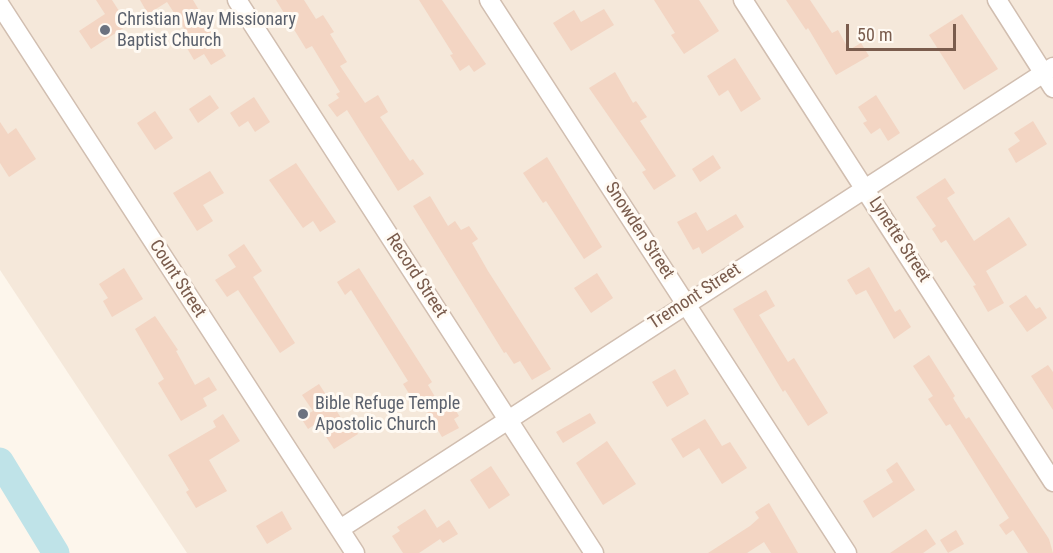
<!DOCTYPE html>
<style>
body{margin:0}
#map{position:relative;width:1053px;height:553px;overflow:hidden;background:#fdf6ec;font-family:"Roboto Condensed",sans-serif}
canvas{display:block}
.scale{position:absolute;left:846px;top:24px;width:110px;height:27px;box-sizing:border-box;border:3px solid #7a5c4d;border-top:0;padding-left:8px;font-size:18px;line-height:21px;white-space:nowrap;color:#7a5c4d;-webkit-text-stroke:4px #fffaf3;paint-order:stroke}
</style>
<div id="map">
<canvas width="1053" height="553"></canvas>
<div class="scale">50 m</div>
</div>
<script>
const ctx = document.querySelector('canvas').getContext('2d');
ctx.lineJoin = 'round';
function fill(path, color) {
  ctx.fillStyle = color;
  ctx.fill(path, 'evenodd');
}
function shape(rows) {
  const path = new Path2D();
  for (const r of rows) {
    path.moveTo(r[0], r[1]);
    for (let i = 2; i < r.length; i += 2) path.lineTo(r[i], r[i + 1]);
  }
  return path;
}
function strokePath(path, color, width, dash) {
  ctx.strokeStyle = color;
  ctx.lineWidth = width;
  ctx.lineCap = dash ? 'butt' : 'round';
  ctx.setLineDash(dash || []);
  ctx.stroke(path);
}
function label(font, color, halo, rows, align = 'center') {
  ctx.font = font + ' "Roboto Condensed",sans-serif';
  ctx.lineWidth = 6;
  ctx.setLineDash([]);
  ctx.textBaseline = 'middle';
  ctx.strokeStyle = halo;
  ctx.fillStyle = color;
  for (const [text, x, y, turn = 0] of rows) {
    ctx.save();
    ctx.translate(x, y);
    ctx.rotate((+turn || 0) * Math.PI / 180);
    ctx.textAlign = isNaN(turn) ? turn : align;
    if (halo) ctx.strokeText(text, 0, 0);
    ctx.fillText(text, 0, 0);
    ctx.restore();
  }
}
const residential = shape([
 [0,0,1053,0,1053,553,187,553,0,270]
]);
const river = shape([
 [0,461,56,553]
]);
const building = shape([
 [96,0,112,0,128,25,91,49,79,31,105,14],
 [140,0,193,0,226,56,211,65,204,54,194,60,184,43,191,39,167,2,148,14],
 [276,0,304,0,316,19,323,15,334,32,330,34,347,62,340,66,365,103,378,95,388,112,380,117,410,161,413,159,424,174,398,191,347,110,337,117,328,105,339,98,336,94,340,92,312,46,306,49],
 [419,0,442,0,486,64,474,72,469,65,460,71,450,55,453,54],
 [654,0,699,0,719,31,684,54,671,35,675,33],
 [786,0,810,0,832,33,838,30,849,50,861,43,869,56,836,75,808,28,806,30],
 [604,9,614,25,571,51,553,23,574,10,581,22],
 [962,14,998,69,964,90,929,35],
 [735,58,761,99,741,112,728,90,719,96,707,76],
 [615,72,633,103,636,101,647,117,640,121,676,176,654,190,642,172,646,170,589,88],
 [210,95,219,108,198,123,189,109],
 [876,95,900,133,888,141,880,128,871,134,863,123,867,121,858,107],
 [254,97,270,122,255,132,248,121,239,127,230,113],
 [155,111,173,138,155,150,137,123],
 [1033,121,1047,144,1016,163,1008,149,1020,141,1014,133],
 [0,122,8,134,16,128,36,159,9,177,0,163],
 [713,155,721,168,700,182,692,169],
 [547,157,602,247,584,259,546,201,543,203,523,173],
 [296,163,336,222,320,232,313,221,303,228,269,180],
 [210,171,224,193,203,205,213,221,197,231,173,193],
 [945,178,955,193,947,198,974,241,1009,217,1027,245,986,271,1004,303,988,312,973,286,976,285,946,240,941,243,932,229,936,226,916,197],
 [430,196,448,226,455,221,461,230,469,226,478,239,472,243,488,271,551,369,532,380,520,361,514,364,506,352,504,353,413,206],
 [696,212,707,231,736,214,744,227,702,254,699,247,693,250,677,222],
 [244,244,262,271,253,277,295,343,280,353,238,290,227,297,215,280,236,267,228,255],
 [869,267,895,312,900,309,911,327,894,339,866,290,856,295,847,280],
 [124,268,143,299,112,317,103,301,108,298,99,284],
 [359,268,432,382,428,385,441,407,450,401,459,416,454,419,459,428,442,437,423,405,418,408,403,384,408,381,351,290,345,295,337,282],
 [597,273,613,298,591,313,574,288],
 [766,290,775,306,759,315,788,362,794,358,828,413,808,426,785,390,783,392,733,309],
 [1026,295,1036,309,1040,307,1047,318,1027,332,1009,306],
 [155,316,178,350,176,351,195,385,209,377,217,390,203,398,207,406,181,421,158,383,164,379,135,329],
 [929,355,955,396,953,398,966,419,969,417,1049,539,1053,553,1028,553,1013,530,1006,535,999,525,1009,518,950,424,946,426,928,399,933,396,913,366],
 [1048,365,1053,372,1053,410,1031,376],
 [675,369,689,394,667,407,652,382],
 [319,384,345,424,350,421,358,434,334,449,317,423,308,429,301,418,313,411,302,395],
 [590,413,596,423,563,443,556,432],
 [223,414,240,441,209,460,227,491,196,508,186,492,189,490,168,455,216,427,213,421],
 [705,419,722,446,730,442,747,468,722,484,699,448,683,458,671,439],
 [607,441,636,484,603,505,576,463],
 [897,462,915,490,873,518,863,501,893,482,886,470],
 [491,466,510,495,489,509,470,480],
 [769,503,798,553,771,553,764,542,747,553,708,553,750,526,759,518,755,512],
 [425,509,437,528,449,520,458,534,443,543,440,539,419,553,403,553,392,536,400,531,397,527],
 [282,511,292,529,267,544,256,526],
 [926,529,936,544,923,553,890,553],
 [956,530,964,544,948,553,940,540]
]);
const street = shape([
 [237,0,594,553],
 [489,0,847,553],
 [743,0,1053,482],
 [997,0,1053,88],
 [0,5,355,553],
 [340,529,1053,67]
]);
const markers = [
 [105,30,6,"#6b7280"],
 [303,414,6,"#6b7280"]
];
const worshipNames = [
 ["Christian Way Missionary",117,20],
 ["Baptist Church",117,41],
 ["Bible Refuge Temple",315,404],
 ["Apostolic Church",315,425]
];
const streetNames = [
 ["Snowden Street",639,231,57],
 ["Lynette Street",899,240,57],
 ["Record Street",416,276,57],
 ["Count Street",177,279,57],
 ["Tremont Street",695,297,-33]
];
fill(residential, '#f5e8da');
strokePath(river, '#bfe3e8', 27);
fill(building, '#f3d5c3');
strokePath(street, '#d1beb0', 21);
strokePath(street, '#fff', 18);
for (const [x, y, r, color] of markers) {
  const dot = new Path2D();
  dot.arc(x, y, r, 0, 2 * Math.PI);
  ctx.fillStyle = color;
  ctx.fill(dot);
  strokePath(dot, '#fffaf3', 2);
}
label('18px', '#5b616d', '#fffaf3', worshipNames, 'left');
label('18px', '#7a5c4d', '#fffaf3', streetNames);
</script>
